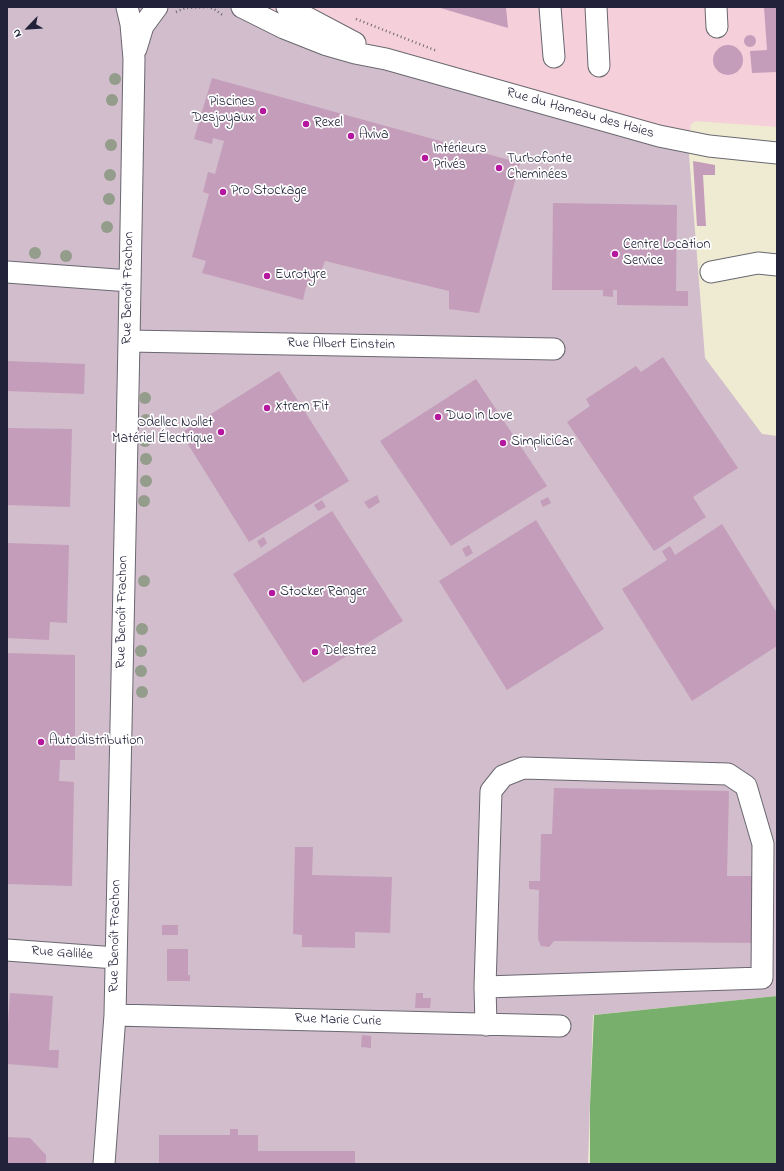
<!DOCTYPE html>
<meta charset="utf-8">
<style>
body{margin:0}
#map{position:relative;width:784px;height:1171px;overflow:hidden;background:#efead2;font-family:"Indie Flower",sans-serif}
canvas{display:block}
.frame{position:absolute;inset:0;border:8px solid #22223b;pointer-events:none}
.north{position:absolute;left:8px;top:8px;width:40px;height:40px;-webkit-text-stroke:3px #fff;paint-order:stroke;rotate:245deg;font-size:11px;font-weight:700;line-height:16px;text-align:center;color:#22223b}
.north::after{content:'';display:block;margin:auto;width:14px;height:18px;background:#22223b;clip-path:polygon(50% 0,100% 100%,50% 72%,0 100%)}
</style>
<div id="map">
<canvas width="784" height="1171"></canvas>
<div class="frame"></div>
<div class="north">N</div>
</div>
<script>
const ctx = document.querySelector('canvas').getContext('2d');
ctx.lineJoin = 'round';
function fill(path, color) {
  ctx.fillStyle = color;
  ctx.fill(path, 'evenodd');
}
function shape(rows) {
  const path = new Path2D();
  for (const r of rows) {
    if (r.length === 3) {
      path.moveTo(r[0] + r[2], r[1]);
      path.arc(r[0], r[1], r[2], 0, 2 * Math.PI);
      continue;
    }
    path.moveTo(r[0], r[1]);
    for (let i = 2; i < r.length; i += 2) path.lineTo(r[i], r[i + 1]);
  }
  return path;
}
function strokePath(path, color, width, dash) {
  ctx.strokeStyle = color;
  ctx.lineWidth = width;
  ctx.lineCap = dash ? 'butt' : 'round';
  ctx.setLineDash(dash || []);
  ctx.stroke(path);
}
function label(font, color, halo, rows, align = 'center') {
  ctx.font = font + ' "Indie Flower",sans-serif';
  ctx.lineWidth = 3.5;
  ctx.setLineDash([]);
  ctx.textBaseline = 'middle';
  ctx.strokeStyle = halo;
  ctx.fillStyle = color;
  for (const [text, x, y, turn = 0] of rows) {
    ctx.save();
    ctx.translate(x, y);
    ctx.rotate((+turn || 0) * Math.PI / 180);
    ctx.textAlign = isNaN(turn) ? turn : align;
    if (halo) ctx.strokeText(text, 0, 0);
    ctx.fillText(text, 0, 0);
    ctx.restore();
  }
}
const built = shape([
 [242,7,777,7,777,127,696,121,691,124,688,142]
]);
const industrial = shape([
 [7,7,242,7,688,142,705,358,762,434,777,436,777,996,593,1015,588,1164,7,1164]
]);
const forest = shape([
 [777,996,777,1164,590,1164,590,1105,594,1015]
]);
const building = shape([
 [437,7,506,7,508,28],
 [764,7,777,7,777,72,752,73,750,51,767,50],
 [750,41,6],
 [728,60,15],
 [212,78,520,163,479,313,449,309,449,291,325,261,321,271,318,270,306,287,303,300,202,273,206,261,192,257,209,194,203,192,208,172,215,174,224,141,213,138,212,144,194,139],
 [693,161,715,165,715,175,703,175,706,226,697,226],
 [553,203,677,205,676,291,688,291,688,306,617,305,617,290,613,290,613,297,603,296,603,290,552,290],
 [663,357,738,468,693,497,706,517,654,551,567,422,590,406,586,399,636,366,641,372],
 [7,361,85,364,84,394,7,391],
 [279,371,349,481,249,542,181,433],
 [476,379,547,486,451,546,380,441],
 [8,428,72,429,70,507,7,505],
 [377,495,380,502,369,509,364,502],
 [548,497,551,503,543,507,540,501],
 [322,500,326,507,318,511,314,505],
 [332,511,403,621,303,683,233,574],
 [536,520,604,629,507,690,439,581],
 [722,524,777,613,777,646,692,701,622,589,667,560,662,551,670,546,675,555],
 [264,537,267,543,261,548,257,541],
 [7,543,69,545,67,623,50,622,49,640,7,638],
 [469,545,473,553,466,557,462,549],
 [7,653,75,655,75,760,60,760,59,781,74,782,72,886,7,884],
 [554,788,729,791,727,876,758,876,756,943,554,941,549,947,541,946,538,939,539,890,529,889,529,881,540,881,541,834,552,834],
 [295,847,313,847,312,875,392,877,390,933,355,932,355,948,302,947,302,935,293,934],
 [162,925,178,925,178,935,162,935],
 [167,949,188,949,188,975,190,975,190,981,167,981],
 [10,993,53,996,49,1050,59,1050,58,1068,7,1064,7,1040],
 [416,993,423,993,423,998,431,998,430,1008,415,1008],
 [362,1035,371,1036,371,1048,361,1047],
 [230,1129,238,1129,238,1135,258,1135,258,1151,355,1151,355,1164,159,1164,159,1135,230,1135],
 [7,1137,30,1138,46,1155,46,1164,7,1164]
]);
const path = shape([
 [176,12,185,8,208,7,214,9,224,16],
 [356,19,437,51]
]);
const minor = shape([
 [242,7,284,28,327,45,355,53,386,59,659,136,709,146,777,153],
 [287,7,355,43],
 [550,7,554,57],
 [596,7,599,66],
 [716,7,717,27],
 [136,49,143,26,157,7],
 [7,272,130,281],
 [711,272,758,263,777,265],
 [129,341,554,349],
 [7,950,116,958],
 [485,987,762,978,763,844,746,786,728,774,523,768,503,776,491,791,485,987,486,1025],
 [115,1015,560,1026],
 [104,1164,115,1015,129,341,134,59,131,24,127,7]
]);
const trees = [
 [115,79],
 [112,100],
 [111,145],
 [110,175],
 [109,199],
 [107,227],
 [35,253],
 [66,256],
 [145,398],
 [146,420],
 [145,441],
 [146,459],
 [146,481],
 [144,501],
 [144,581],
 [142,629],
 [141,651],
 [141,671],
 [142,692]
];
const markers = [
 [263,111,4,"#b5179e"],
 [306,124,4,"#b5179e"],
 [351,136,4,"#b5179e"],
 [425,158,4,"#b5179e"],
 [499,168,4,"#b5179e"],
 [223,192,4,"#b5179e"],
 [615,254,4,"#b5179e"],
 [267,276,4,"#b5179e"],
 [267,408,4,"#b5179e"],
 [438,417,4,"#b5179e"],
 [221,432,4,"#b5179e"],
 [503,443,4,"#b5179e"],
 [272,593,4,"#b5179e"],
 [315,652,4,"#b5179e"],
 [41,742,4,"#b5179e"]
];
const poiNames = [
 ["Piscines",255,103,"right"],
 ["Desjoyaux",255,119,"right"],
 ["Rexel",314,124],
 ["Aviva",359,136],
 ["Intérieurs",433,150],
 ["Privés",433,166],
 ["Turbofonte",507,160],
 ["Cheminées",507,176],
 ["Pro Stockage",231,192],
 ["Centre Location",623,246],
 ["Service",623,262],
 ["Eurotyre",275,276],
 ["Xtrem Fit",275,408],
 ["Duo in Love",446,417],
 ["Odellec Nollet",213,424,"right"],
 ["Matériel Électrique",213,440,"right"],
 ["SimpliciCar",511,443],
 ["Stocker Ranger",280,593],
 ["Delestrez",323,652],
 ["Autodistribution",49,742]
];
const streetNames = [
 ["Rue du Hameau des Haies",580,114,16],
 ["Rue Benoît Frachon",129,288,-89],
 ["Rue Albert Einstein",341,345,1],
 ["Rue Benoît Frachon",123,612,-89],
 ["Rue Benoît Frachon",116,936,-89],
 ["Rue Galilée",62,954,4],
 ["Rue Marie Curie",338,1021,2]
];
fill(built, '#f5cfda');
fill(industrial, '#d1bdcb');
fill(forest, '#78af6c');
fill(building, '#c49dba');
strokePath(minor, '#6a6870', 23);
strokePath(path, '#6a6870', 2.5, [1, 3]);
strokePath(minor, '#fff', 21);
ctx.fillStyle = '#949c8c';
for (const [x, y] of trees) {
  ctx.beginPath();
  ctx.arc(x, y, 6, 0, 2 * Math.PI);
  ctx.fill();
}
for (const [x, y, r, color] of markers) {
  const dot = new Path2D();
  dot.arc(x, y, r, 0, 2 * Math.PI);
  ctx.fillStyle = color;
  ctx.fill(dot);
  strokePath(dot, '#fff', 1.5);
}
label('14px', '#22223b', '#fff', poiNames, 'left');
label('14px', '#22223b', '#fff', streetNames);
</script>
